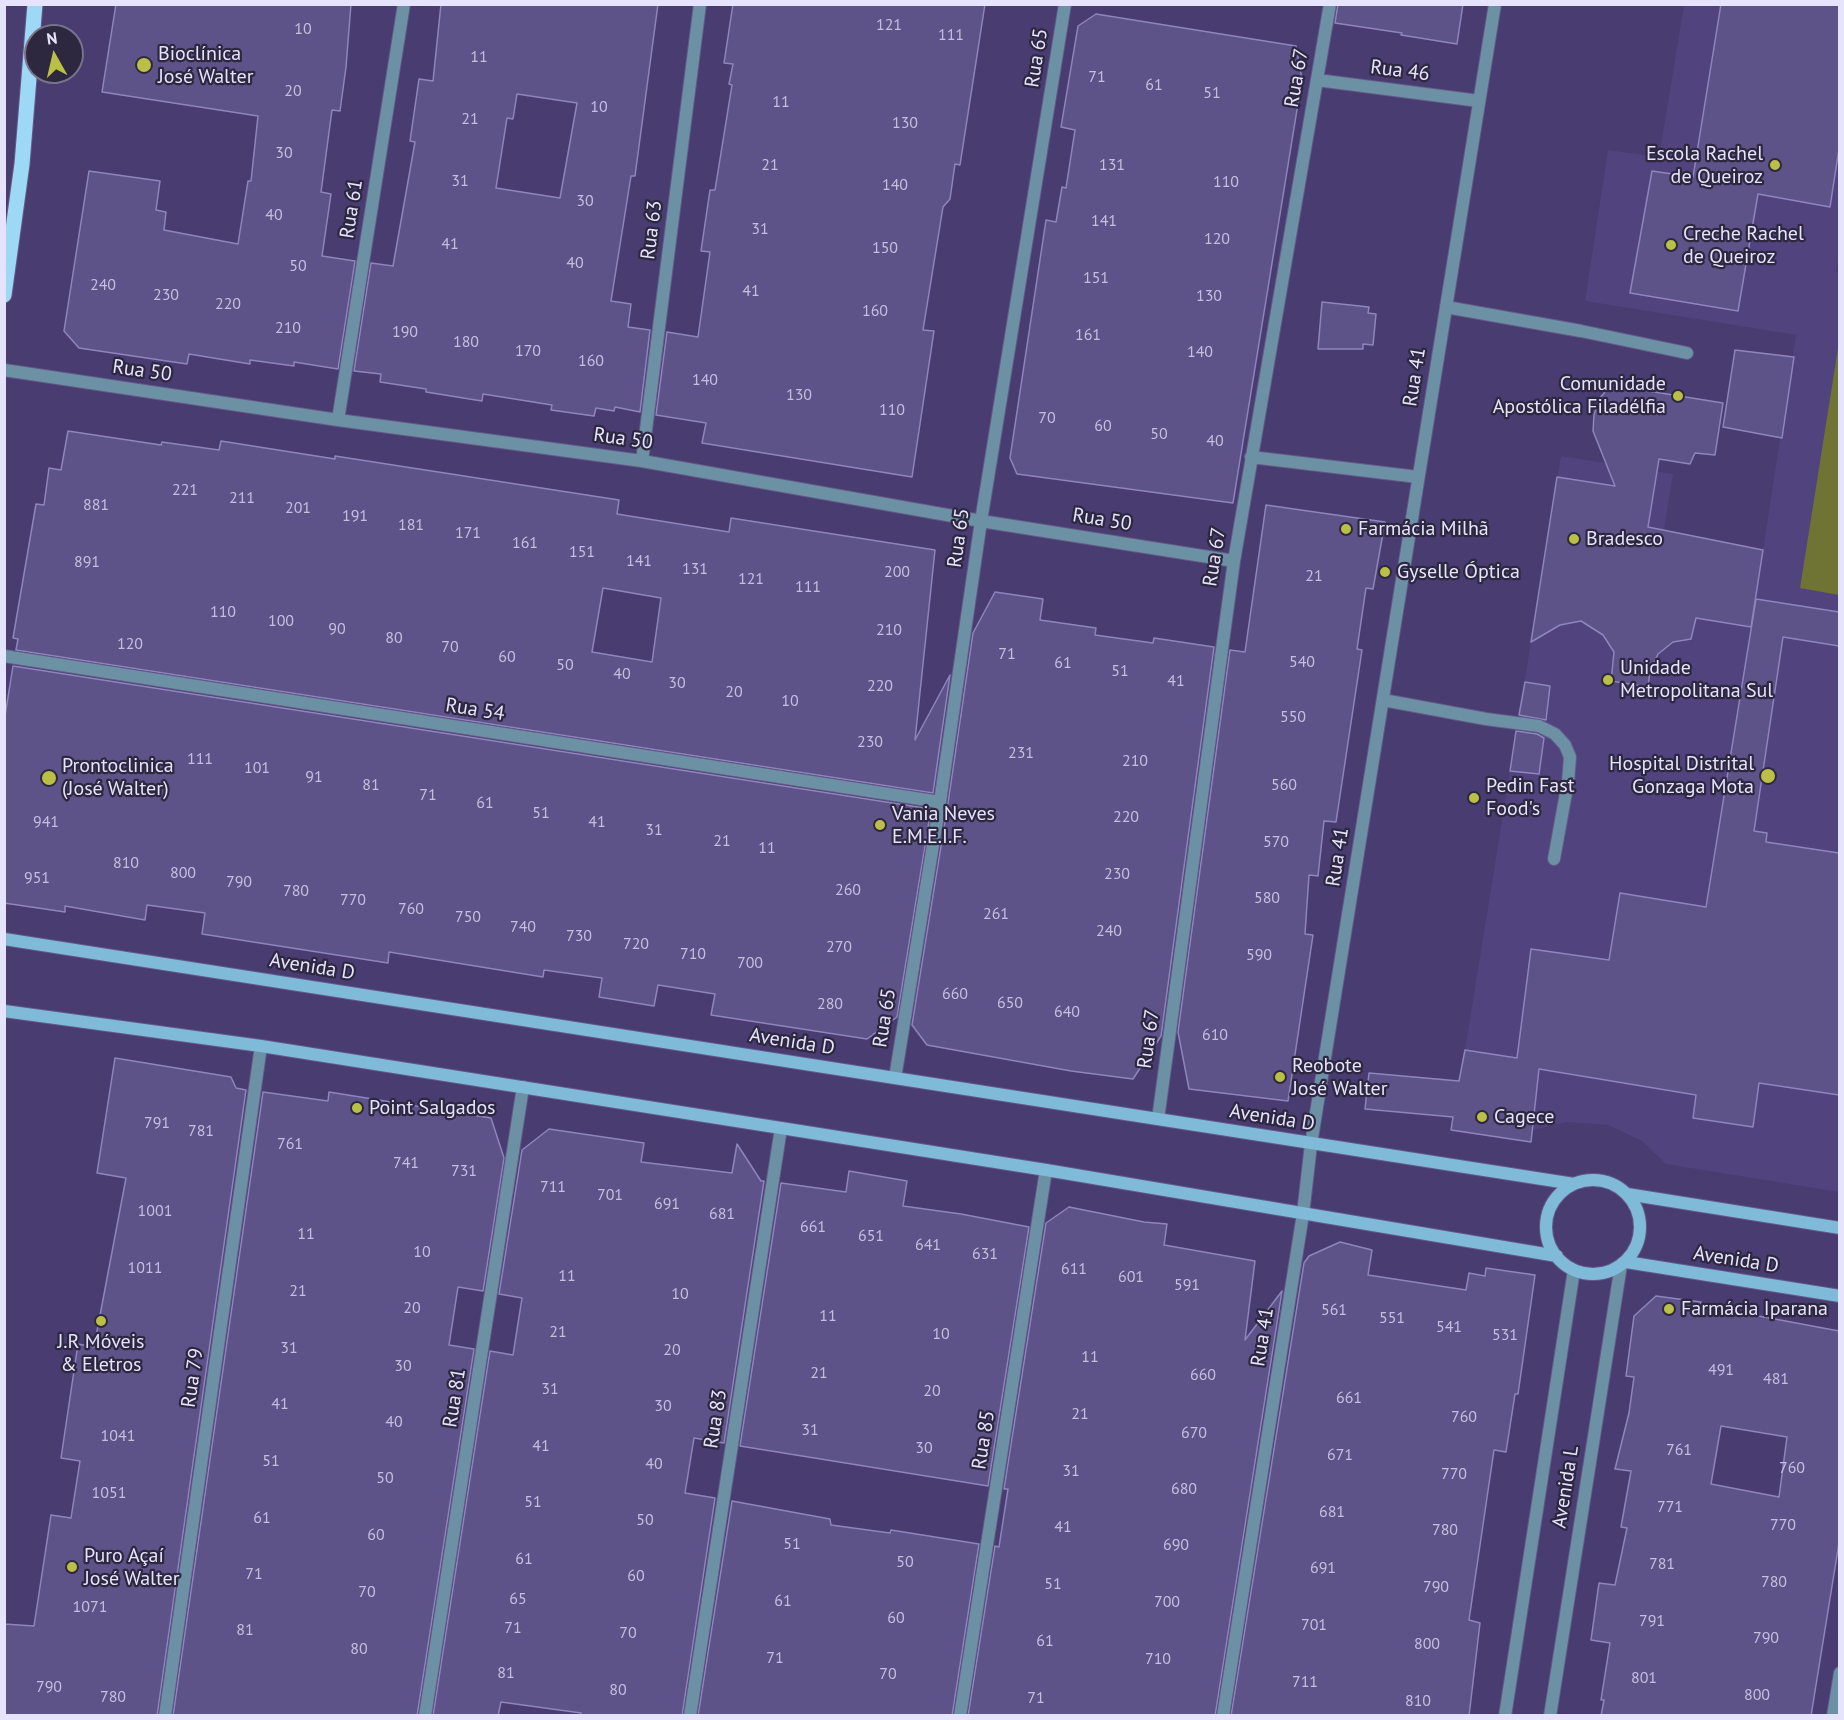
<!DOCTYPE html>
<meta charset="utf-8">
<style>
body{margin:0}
#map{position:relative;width:1844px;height:1720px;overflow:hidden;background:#483c70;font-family:"PT Sans",sans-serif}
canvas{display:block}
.frame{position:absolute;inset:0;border:6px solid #e6e3fc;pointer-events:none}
.north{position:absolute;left:24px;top:24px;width:60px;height:60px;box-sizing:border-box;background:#2d2840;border:2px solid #77738b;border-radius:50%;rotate:352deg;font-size:16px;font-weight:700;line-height:24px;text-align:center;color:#e6e3fc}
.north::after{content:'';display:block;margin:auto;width:21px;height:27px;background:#bac046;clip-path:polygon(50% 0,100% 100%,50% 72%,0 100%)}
</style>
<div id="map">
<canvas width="1844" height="1720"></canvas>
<div class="frame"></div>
<div class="north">N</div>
</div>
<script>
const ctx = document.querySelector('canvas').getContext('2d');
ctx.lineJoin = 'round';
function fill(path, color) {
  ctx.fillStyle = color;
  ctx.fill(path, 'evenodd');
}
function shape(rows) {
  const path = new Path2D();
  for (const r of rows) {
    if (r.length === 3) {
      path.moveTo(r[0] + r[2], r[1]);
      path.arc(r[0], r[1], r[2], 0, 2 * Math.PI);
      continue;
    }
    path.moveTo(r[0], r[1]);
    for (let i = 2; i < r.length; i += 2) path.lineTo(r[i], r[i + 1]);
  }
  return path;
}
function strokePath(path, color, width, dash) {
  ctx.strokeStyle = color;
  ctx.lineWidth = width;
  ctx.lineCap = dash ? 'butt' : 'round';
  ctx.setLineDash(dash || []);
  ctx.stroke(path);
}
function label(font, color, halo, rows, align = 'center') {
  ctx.font = font + ' "PT Sans",sans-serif';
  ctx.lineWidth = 4.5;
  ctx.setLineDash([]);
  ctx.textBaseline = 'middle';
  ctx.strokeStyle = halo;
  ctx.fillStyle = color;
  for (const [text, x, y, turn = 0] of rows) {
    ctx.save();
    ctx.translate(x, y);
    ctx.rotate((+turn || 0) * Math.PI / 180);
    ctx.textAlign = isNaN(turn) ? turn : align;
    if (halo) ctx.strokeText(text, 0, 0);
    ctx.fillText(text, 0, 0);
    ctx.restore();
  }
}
const built = shape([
 [1684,5,1839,5,1840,248,1836,272,1840,272,1839,1192,1666,1164,1642,1141,1608,1125,1566,1122,1534,1130,1515,1141,1452,1130,1561,456,1673,474,1664,530,1763,550,1796,335,1585,301,1608,150,1659,157]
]);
const green = shape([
 [1839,342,1840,342,1839,595,1800,588]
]);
const building = shape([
 [116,4,351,4,346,67,340,111,332,110,321,192,331,194,322,256,355,261,338,369,294,362,294,366,250,360,250,364,189,354,187,364,79,348,64,331,89,171,160,181,156,210,166,212,164,230,238,244,248,181,251,181,258,116,102,92,116,4],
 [441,4,658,4,635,176,631,176,611,301,631,304,628,327,650,330,640,412,615,407,614,411,596,408,594,416,551,410,552,405,483,394,482,401,426,392,426,389,380,382,381,374,354,371,371,263,393,266,415,142,410,141,419,79,433,81,441,4],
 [517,94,577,103,560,198,496,188,507,118,513,119,517,94],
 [733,4,985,4,960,165,955,164,950,199,943,207,923,330,934,331,912,477,702,443,706,423,656,415,667,332,698,337,710,252,701,251,710,190,715,190,732,85,729,84,733,64,724,63,733,4],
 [1338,4,1463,4,1457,44,1401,35,1402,33,1335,23,1338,4],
 [1721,4,1839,4,1839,149,1830,207,1758,194,1738,311,1630,293,1652,171,1693,177,1721,4],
 [1096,14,1296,46,1302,79,1233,503,1017,474,1010,458,1046,220,1056,222,1062,187,1066,188,1075,130,1061,127,1078,26,1096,14],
 [1322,302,1369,307,1368,313,1376,314,1373,345,1363,344,1363,349,1318,349,1322,302],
 [1735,350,1794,357,1782,438,1723,427,1735,350],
 [1611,385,1723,403,1715,455,1695,453,1690,464,1659,459,1648,527,1763,550,1751,627,1696,618,1691,639,1673,642,1658,654,1650,671,1648,687,1611,681,1614,652,1603,635,1581,621,1560,625,1531,642,1557,477,1615,486,1593,431,1594,415,1599,399,1611,385],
 [68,431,161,445,162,442,219,450,221,441,335,459,335,456,619,500,617,514,729,532,731,518,935,550,915,740,950,675,933,793,16,650,18,639,13,638,36,504,44,505,49,468,61,470,68,431],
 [603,588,661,598,652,662,592,652,603,588],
 [1266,505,1385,522,1373,589,1366,588,1357,649,1362,650,1336,822,1324,821,1318,876,1309,875,1305,934,1313,935,1288,1101,1189,1089,1178,1032,1230,650,1245,652,1266,505],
 [995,592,1043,599,1040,620,1096,628,1095,635,1153,643,1154,638,1214,647,1161,1036,1133,1079,1071,1071,927,1045,912,1025,948,803,973,633,995,592],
 [1756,599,1839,612,1839,646,1783,637,1754,831,1767,833,1766,842,1839,853,1839,1095,1759,1083,1753,1127,1693,1118,1696,1095,1539,1069,1531,1142,1451,1130,1453,1117,1365,1109,1369,1073,1459,1081,1465,1050,1517,1058,1531,949,1609,960,1620,893,1706,907,1756,599],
 [13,666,931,809,897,1017,867,1039,711,1015,715,994,658,985,654,1006,599,997,602,978,544,970,543,977,389,952,388,963,202,934,205,913,147,905,145,920,65,906,65,912,4,903,4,722,13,666],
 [1525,682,1550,686,1546,720,1519,715,1525,682],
 [1516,731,1537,734,1544,738,1539,774,1510,771,1516,731],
 [115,1058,231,1077,236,1088,246,1090,157,1716,4,1716,4,1624,34,1626,51,1515,71,1518,80,1461,61,1458,78,1344,94,1347,126,1178,97,1173,115,1058],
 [263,1092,328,1101,329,1092,491,1118,504,1158,483,1291,458,1287,449,1345,474,1349,417,1716,173,1716,263,1092],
 [549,1129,644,1143,641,1162,732,1173,737,1144,761,1181,764,1181,724,1443,694,1438,685,1493,715,1498,682,1716,581,1716,581,1713,501,1702,498,1716,433,1716,490,1351,513,1355,522,1298,499,1294,522,1150,549,1129],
 [849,1171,907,1181,903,1206,961,1214,1029,1227,988,1486,740,1446,781,1183,846,1192,849,1171],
 [1069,1207,1144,1222,1167,1224,1164,1245,1255,1261,1245,1340,1282,1291,1215,1716,968,1716,995,1546,999,1547,1008,1489,1004,1489,1046,1223,1069,1207],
 [1340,1242,1372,1250,1368,1275,1466,1290,1469,1273,1485,1276,1486,1268,1535,1275,1518,1394,1515,1394,1506,1452,1494,1450,1469,1620,1480,1623,1469,1716,1231,1716,1304,1263,1309,1256,1340,1242],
 [1656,1296,1701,1302,1700,1305,1839,1331,1839,1543,1811,1716,1601,1716,1604,1700,1601,1700,1610,1643,1591,1640,1599,1583,1615,1585,1627,1528,1621,1527,1631,1471,1615,1469,1629,1413,1634,1377,1626,1376,1634,1316,1656,1296],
 [1721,1426,1787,1437,1779,1497,1711,1484,1721,1426],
 [732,1501,830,1519,831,1525,890,1533,891,1530,979,1544,952,1716,698,1716,732,1501]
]);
const service = shape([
 [1446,307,1581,331,1687,353],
 [1383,700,1486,719,1539,726,1555,734,1565,745,1570,757,1568,782,1554,859]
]);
const minor = shape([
 [1317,80,1479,101],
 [4,370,338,420,642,461,981,521,1234,561],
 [338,420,404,4],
 [1251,457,1418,477],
 [642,461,700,4],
 [4,656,940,802],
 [895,1078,940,802,981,521,1065,4],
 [1158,1119,1234,561,1330,4],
 [165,1716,261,1046],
 [425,1716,523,1087],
 [690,1716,781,1128],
 [960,1716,1046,1170],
 [1223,1716,1303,1214,1311,1144,1495,4],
 [1833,1716,1840,1673]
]);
const tertiary = shape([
 [1505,1716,1574,1270],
 [1550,1716,1621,1265]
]);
const secondary = shape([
 [4,939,1574,1184],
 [4,1011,261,1046,781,1128,1046,1170,1557,1256],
 [1593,1227,47],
 [1627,1194,1840,1228],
 [1626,1262,1840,1296]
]);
const primary = shape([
 [4,295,22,164,35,4]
]);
const markers = [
 [144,65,8,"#bac046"],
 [1775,165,6,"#bac046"],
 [1671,245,6,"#bac046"],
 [1678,396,6,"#bac046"],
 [1346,529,6,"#bac046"],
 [1574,539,6,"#bac046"],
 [1385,572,6,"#bac046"],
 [1608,680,6,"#bac046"],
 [1768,776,8,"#bac046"],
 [49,778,8,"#bac046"],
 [1474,798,6,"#bac046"],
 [880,825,6,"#bac046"],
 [1280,1077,6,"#bac046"],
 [357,1108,6,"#bac046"],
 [1482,1117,6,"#bac046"],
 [1669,1309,6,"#bac046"],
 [101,1321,6,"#bac046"],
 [72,1567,6,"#bac046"]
];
const numberNames = [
 ["121",889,25],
 ["10",303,29],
 ["111",951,35],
 ["11",479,57],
 ["71",1097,77],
 ["61",1154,85],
 ["20",293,91],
 ["51",1212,93],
 ["11",781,102],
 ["10",599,107],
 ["21",470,119],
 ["130",905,123],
 ["30",284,153],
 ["21",770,165],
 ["131",1112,165],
 ["31",460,181],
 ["110",1226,182],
 ["140",895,185],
 ["30",585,201],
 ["40",274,215],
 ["141",1104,221],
 ["31",760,229],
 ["120",1217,239],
 ["41",450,244],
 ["150",885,248],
 ["40",575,263],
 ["50",298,266],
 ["151",1096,278],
 ["240",103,285],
 ["41",751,291],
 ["230",166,295],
 ["130",1209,296],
 ["220",228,304],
 ["160",875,311],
 ["210",288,328],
 ["190",405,332],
 ["161",1088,335],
 ["180",466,342],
 ["170",528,351],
 ["140",1200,352],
 ["160",591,361],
 ["140",705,380],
 ["130",799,395],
 ["110",892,410],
 ["70",1047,418],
 ["60",1103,426],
 ["50",1159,434],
 ["40",1215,441],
 ["221",185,490],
 ["211",242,498],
 ["881",96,505],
 ["201",298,508],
 ["191",355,516],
 ["181",411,525],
 ["171",468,533],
 ["161",525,543],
 ["151",582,552],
 ["141",639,561],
 ["891",87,562],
 ["131",695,569],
 ["200",897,572],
 ["21",1314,576],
 ["121",751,579],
 ["111",808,587],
 ["110",223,612],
 ["100",281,621],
 ["90",337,629],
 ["210",889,630],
 ["80",394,638],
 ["120",130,644],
 ["70",450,647],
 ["71",1007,654],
 ["60",507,657],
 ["540",1302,662],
 ["61",1063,663],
 ["50",565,665],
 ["51",1120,671],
 ["40",622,674],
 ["41",1176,681],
 ["30",677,683],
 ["220",880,686],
 ["20",734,692],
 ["10",790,701],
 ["550",1293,717],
 ["230",870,742],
 ["231",1021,753],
 ["111",200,759],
 ["210",1135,761],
 ["101",257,768],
 ["91",314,777],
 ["81",371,785],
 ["560",1284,785],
 ["71",428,795],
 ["61",485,803],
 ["51",541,813],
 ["220",1126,817],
 ["941",46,822],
 ["41",597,822],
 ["31",654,830],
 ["21",722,841],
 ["570",1276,842],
 ["11",767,848],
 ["810",126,863],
 ["800",183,873],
 ["230",1117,874],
 ["951",37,878],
 ["790",239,882],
 ["260",848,890],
 ["780",296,891],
 ["580",1267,898],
 ["770",353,900],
 ["760",411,909],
 ["261",996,914],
 ["750",468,917],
 ["740",523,927],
 ["240",1109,931],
 ["730",579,936],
 ["720",636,944],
 ["270",839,947],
 ["710",693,954],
 ["590",1259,955],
 ["700",750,963],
 ["660",955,994],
 ["650",1010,1003],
 ["280",830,1004],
 ["640",1067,1012],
 ["610",1215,1035],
 ["791",157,1123],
 ["781",201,1131],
 ["761",290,1144],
 ["741",406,1163],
 ["731",464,1171],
 ["711",553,1187],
 ["701",610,1195],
 ["691",667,1204],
 ["1001",155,1211],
 ["681",722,1214],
 ["661",813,1227],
 ["11",306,1234],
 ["651",871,1236],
 ["641",928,1245],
 ["10",422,1252],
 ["631",985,1254],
 ["1011",145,1268],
 ["611",1074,1269],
 ["11",567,1276],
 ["601",1131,1277],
 ["591",1187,1285],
 ["21",298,1291],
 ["10",680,1294],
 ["20",412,1308],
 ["561",1334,1310],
 ["11",828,1316],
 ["551",1392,1318],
 ["541",1449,1327],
 ["21",558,1332],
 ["10",941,1334],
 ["531",1505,1335],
 ["31",289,1348],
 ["20",672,1350],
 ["11",1090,1357],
 ["30",403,1366],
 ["491",1721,1370],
 ["21",819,1373],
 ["660",1203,1375],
 ["481",1776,1379],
 ["31",550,1389],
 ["20",932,1391],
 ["661",1349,1398],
 ["41",280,1404],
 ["30",663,1406],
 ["21",1080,1414],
 ["760",1464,1417],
 ["40",394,1422],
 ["31",810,1430],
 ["670",1194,1433],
 ["1041",118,1436],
 ["41",541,1446],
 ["30",924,1448],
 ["761",1679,1450],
 ["671",1340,1455],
 ["51",271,1461],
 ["40",654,1464],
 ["760",1792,1468],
 ["31",1071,1471],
 ["770",1454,1474],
 ["50",385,1478],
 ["680",1184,1489],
 ["1051",109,1493],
 ["51",533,1502],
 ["771",1670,1507],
 ["681",1332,1512],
 ["61",262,1518],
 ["50",645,1520],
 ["770",1783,1525],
 ["41",1063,1527],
 ["780",1445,1530],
 ["60",376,1535],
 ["51",792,1544],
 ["690",1176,1545],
 ["61",524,1559],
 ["50",905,1562],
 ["781",1662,1564],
 ["691",1323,1568],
 ["71",254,1574],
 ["60",636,1576],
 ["780",1774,1582],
 ["51",1053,1584],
 ["790",1436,1587],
 ["70",367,1592],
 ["65",518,1599],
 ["61",783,1601],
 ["700",1167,1602],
 ["1071",90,1607],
 ["60",896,1618],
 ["791",1652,1621],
 ["701",1314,1625],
 ["71",513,1628],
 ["81",245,1630],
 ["70",628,1633],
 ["790",1766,1638],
 ["61",1045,1641],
 ["800",1427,1644],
 ["80",359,1649],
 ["71",775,1658],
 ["710",1158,1659],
 ["81",506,1673],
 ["70",888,1674],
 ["801",1644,1678],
 ["711",1305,1682],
 ["790",49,1687],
 ["80",618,1690],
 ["800",1757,1695],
 ["780",113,1697],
 ["71",1036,1698],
 ["810",1418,1701]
];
const poiNames = [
 ["Bioclínica",158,54],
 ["José Walter",158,77],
 ["Escola Rachel",1763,154,"right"],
 ["de Queiroz",1763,177,"right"],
 ["Creche Rachel",1683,234],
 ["de Queiroz",1683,257],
 ["Comunidade",1666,384,"right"],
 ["Apostólica Filadélfia",1666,407,"right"],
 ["Farmácia Milhã",1358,529],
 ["Bradesco",1586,539],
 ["Gyselle Óptica",1397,572],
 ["Unidade",1620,668],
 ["Metropolitana Sul",1620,691],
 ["Hospital Distrital",1754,764,"right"],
 ["Gonzaga Mota",1754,787,"right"],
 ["Prontoclinica",62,766],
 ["(José Walter)",62,789],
 ["Pedin Fast",1486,786],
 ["Food's",1486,809],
 ["Vania Neves",892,814],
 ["E.M.E.I.F.",892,837],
 ["Reobote",1292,1066],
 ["José Walter",1292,1089],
 ["Point Salgados",369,1108],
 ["Cagece",1494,1117],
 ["Farmácia Iparana",1681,1309],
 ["J.R Móveis",101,1342,"center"],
 ["& Eletros",101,1365,"center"],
 ["Puro Açaí",84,1556],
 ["José Walter",84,1579]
];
const streetNames = [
 ["Rua 65",1037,58,-81],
 ["Rua 46",1400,71,7],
 ["Rua 67",1297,78,-80],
 ["Rua 61",352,209,-81],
 ["Rua 63",652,230,-83],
 ["Rua 50",142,371,8],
 ["Rua 41",1415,377,-81],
 ["Rua 50",623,439,8],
 ["Rua 50",1102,520,9],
 ["Rua 65",959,538,-82],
 ["Rua 67",1215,557,-81],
 ["Rua 54",475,710,9],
 ["Rua 41",1338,857,-81],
 ["Avenida D",312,967,9],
 ["Rua 65",885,1018,-81],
 ["Rua 67",1149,1039,-82],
 ["Avenida D",792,1042,9],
 ["Avenida D",1272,1118,9],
 ["Avenida D",1736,1260,9],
 ["Rua 41",1263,1337,-81],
 ["Rua 79",193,1378,-82],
 ["Rua 81",455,1398,-81],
 ["Rua 83",716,1419,-81],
 ["Rua 85",984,1440,-81],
 ["Avenida L",1566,1487,-81]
];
fill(built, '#50437e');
fill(green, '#6f7334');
fill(building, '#5e5388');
strokePath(building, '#8f85be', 1.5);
strokePath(service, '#645a89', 14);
strokePath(minor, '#645a89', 14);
strokePath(tertiary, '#645a89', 14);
strokePath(secondary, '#645a89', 14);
strokePath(primary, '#645a89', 17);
strokePath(service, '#6d91a4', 12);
strokePath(minor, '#6d91a4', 12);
strokePath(tertiary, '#6d91a4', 12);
strokePath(secondary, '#80bad9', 12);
strokePath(primary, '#9dd8f7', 15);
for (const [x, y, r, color] of markers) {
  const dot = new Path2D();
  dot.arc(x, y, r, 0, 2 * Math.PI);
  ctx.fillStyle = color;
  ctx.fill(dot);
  strokePath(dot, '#2d2840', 2);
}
label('16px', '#c4bfdf', null, numberNames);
label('20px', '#e6e3fc', '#2d2840', poiNames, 'left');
label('20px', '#e6e3fc', '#2d2840', streetNames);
</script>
